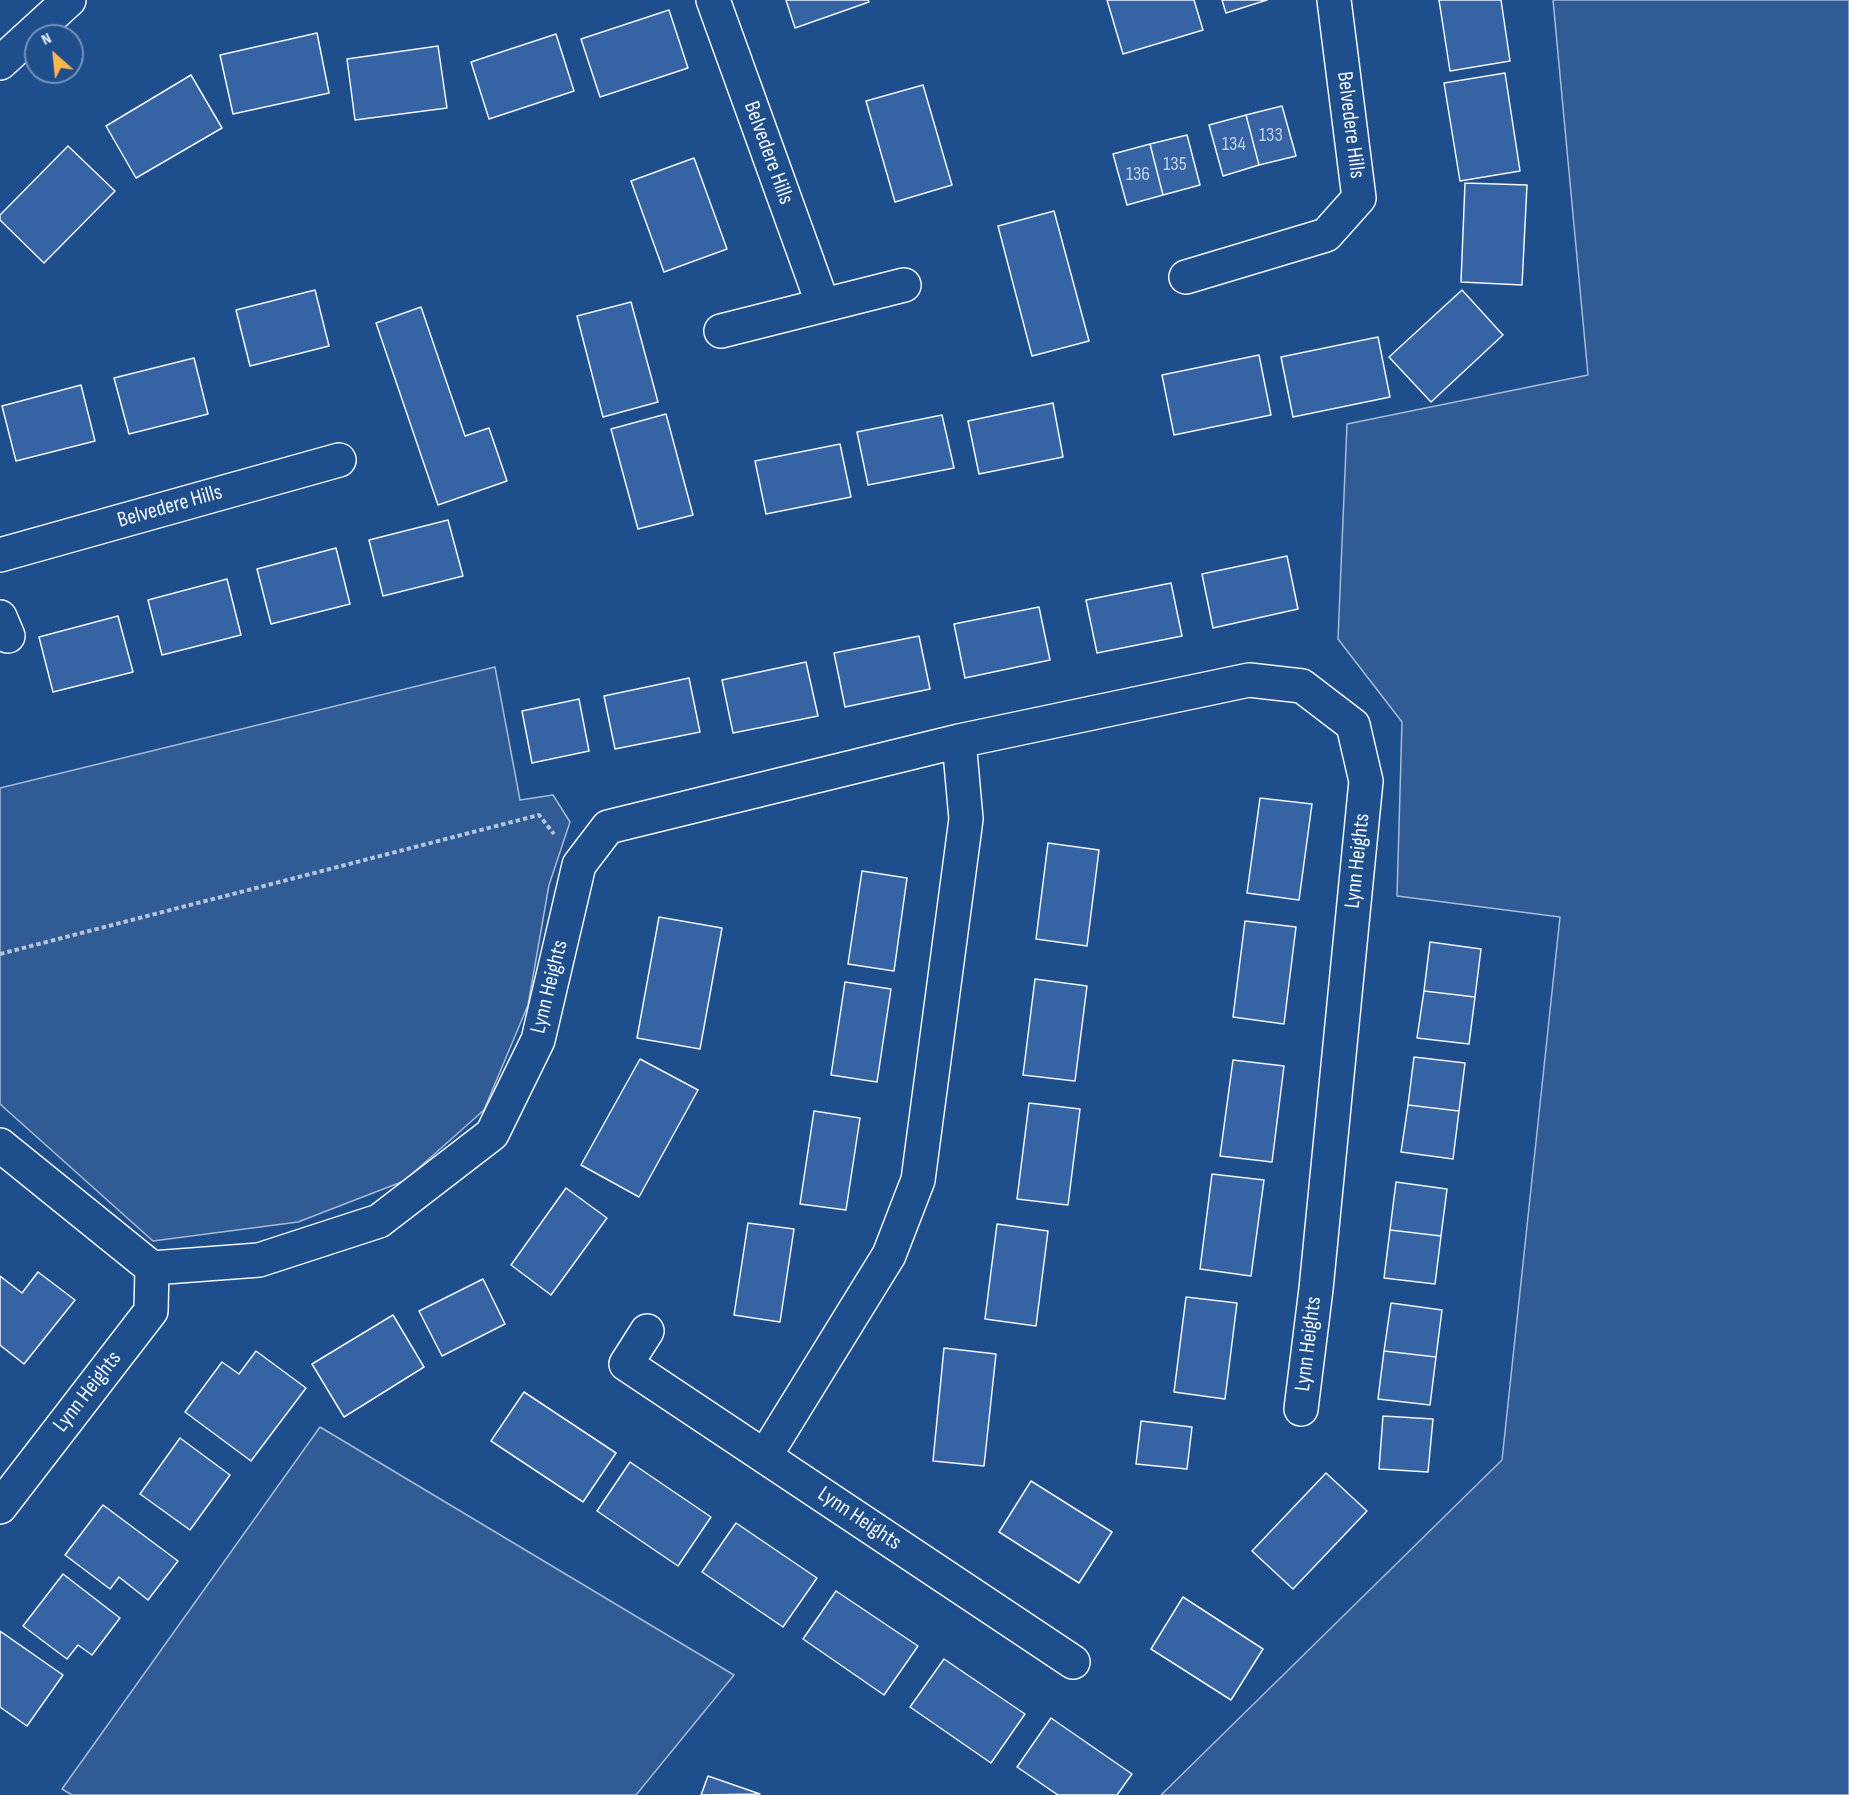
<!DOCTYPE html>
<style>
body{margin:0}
#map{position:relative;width:1849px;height:1795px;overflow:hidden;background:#1f4e8c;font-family:"Sofia Sans Condensed",sans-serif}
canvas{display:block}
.north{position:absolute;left:24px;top:24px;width:60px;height:60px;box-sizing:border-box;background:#1f4e8c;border:2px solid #7391ba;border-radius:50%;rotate:333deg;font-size:16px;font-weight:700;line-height:24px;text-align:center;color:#f2f6ff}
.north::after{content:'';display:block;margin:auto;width:21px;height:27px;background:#ffb74d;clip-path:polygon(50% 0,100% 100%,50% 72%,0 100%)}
</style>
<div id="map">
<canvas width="1849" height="1795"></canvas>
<div class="north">N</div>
</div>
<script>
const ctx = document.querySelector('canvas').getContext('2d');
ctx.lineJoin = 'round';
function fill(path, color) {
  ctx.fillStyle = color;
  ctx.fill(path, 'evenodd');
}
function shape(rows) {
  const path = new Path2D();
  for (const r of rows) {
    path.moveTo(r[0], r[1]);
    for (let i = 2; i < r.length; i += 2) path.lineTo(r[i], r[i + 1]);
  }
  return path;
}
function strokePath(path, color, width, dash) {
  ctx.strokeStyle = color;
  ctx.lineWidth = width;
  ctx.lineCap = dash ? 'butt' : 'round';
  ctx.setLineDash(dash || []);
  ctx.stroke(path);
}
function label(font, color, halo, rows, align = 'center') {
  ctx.font = font + ' "Sofia Sans Condensed",sans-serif';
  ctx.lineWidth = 4.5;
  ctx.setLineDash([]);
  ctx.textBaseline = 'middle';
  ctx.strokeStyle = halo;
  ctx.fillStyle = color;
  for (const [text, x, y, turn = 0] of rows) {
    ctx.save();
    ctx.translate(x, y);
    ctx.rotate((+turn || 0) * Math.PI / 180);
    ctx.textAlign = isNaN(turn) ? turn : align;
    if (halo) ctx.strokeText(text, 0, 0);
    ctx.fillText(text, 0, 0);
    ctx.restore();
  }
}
const built = shape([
 [1553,0,1849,0,1849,1795,1161,1795,1502,1460,1560,917,1397,896,1402,722,1338,639,1347,424,1588,375,1553,0],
 [495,667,520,800,553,795,570,822,549,885,528,1005,484,1110,404,1181,298,1222,153,1241,0,1104,0,788,495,667],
 [320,1427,734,1675,636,1795,72,1795,62,1789,320,1427]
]);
const building = shape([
 [786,0,868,0,869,2,795,28,786,0],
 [1107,0,1194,0,1203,30,1123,54,1107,0],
 [1222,0,1267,0,1226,13,1222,0],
 [1439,0,1501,0,1510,61,1450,71,1439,0],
 [669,10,688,68,600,97,581,39,669,10],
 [317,33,329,93,233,114,220,55,317,33],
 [556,34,574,91,489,119,471,62,556,34],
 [438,46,447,108,355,120,347,59,438,46],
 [1505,73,1520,171,1460,181,1444,83,1505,73],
 [191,75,222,128,136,178,106,126,191,75],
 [923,85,952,185,895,202,866,101,923,85],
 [1282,106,1296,156,1259,165,1246,115,1282,106],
 [1246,115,1259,165,1223,176,1209,125,1246,115],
 [1187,135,1200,185,1163,195,1150,144,1187,135],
 [1150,144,1163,195,1127,205,1113,154,1150,144],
 [68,146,115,191,44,263,0,220,0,215,68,146],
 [694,158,727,249,664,272,631,181,694,158],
 [1465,183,1527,185,1522,285,1461,282,1465,183],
 [1054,211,1089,341,1032,356,998,226,1054,211],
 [315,290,329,346,250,366,236,310,315,290],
 [1462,290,1503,335,1431,402,1389,357,1462,290],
 [631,302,658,402,603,417,577,316,631,302],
 [421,307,465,436,489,428,507,481,438,505,376,323,421,307],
 [1378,337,1390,397,1293,417,1281,357,1378,337],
 [1259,355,1271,415,1174,435,1162,375,1259,355],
 [194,358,208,414,129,434,114,378,194,358],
 [81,385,95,441,16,461,2,406,81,385],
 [1053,403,1063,457,979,474,968,421,1053,403],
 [666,414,693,515,638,529,611,429,666,414],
 [942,415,954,468,868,485,857,432,942,415],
 [840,444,851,497,766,514,755,461,840,444],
 [448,520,463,576,383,596,369,540,448,520],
 [336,548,350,604,271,624,257,569,336,548],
 [1287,556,1298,609,1213,628,1202,574,1287,556],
 [227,579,241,635,162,655,148,600,227,579],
 [1171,583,1182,636,1097,653,1086,600,1171,583],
 [1039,607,1050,660,965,678,954,624,1039,607],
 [118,616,133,672,53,692,39,637,118,616],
 [919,636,930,689,845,707,834,653,919,636],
 [806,662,818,716,733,733,722,680,806,662],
 [689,678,700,732,615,749,604,696,689,678],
 [579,699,589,751,532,763,522,711,579,699],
 [1260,798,1312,804,1299,900,1247,893,1260,798],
 [1048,843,1099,850,1087,946,1036,939,1048,843],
 [862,871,907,878,894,971,848,964,862,871],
 [659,917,722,928,700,1049,637,1038,659,917],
 [1245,921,1296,927,1284,1024,1233,1017,1245,921],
 [1430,942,1481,949,1475,997,1424,991,1430,942],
 [1035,979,1087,986,1075,1081,1023,1075,1035,979],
 [845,982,891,989,877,1082,831,1075,845,982],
 [1424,991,1475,997,1469,1044,1417,1038,1424,991],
 [1414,1057,1465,1063,1459,1111,1408,1105,1414,1057],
 [640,1059,698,1090,639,1197,581,1165,640,1059],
 [1233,1060,1284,1066,1272,1162,1220,1156,1233,1060],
 [1029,1103,1080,1109,1068,1205,1017,1199,1029,1103],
 [1408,1105,1459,1111,1453,1159,1401,1152,1408,1105],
 [814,1111,860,1118,846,1210,800,1204,814,1111],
 [1212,1174,1264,1180,1251,1276,1200,1269,1212,1174],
 [1396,1182,1447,1189,1441,1236,1390,1230,1396,1182],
 [566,1188,607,1218,551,1295,511,1265,566,1188],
 [748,1223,794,1229,780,1322,734,1315,748,1223],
 [997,1224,1048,1231,1036,1326,985,1319,997,1224],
 [1390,1230,1441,1236,1435,1284,1384,1278,1390,1230],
 [38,1272,75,1300,24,1364,0,1345,0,1276,22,1293,38,1272],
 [483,1279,505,1324,442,1356,419,1311,483,1279],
 [1186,1297,1237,1303,1225,1399,1174,1392,1186,1297],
 [1391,1303,1442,1310,1436,1357,1384,1351,1391,1303],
 [393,1315,424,1367,344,1417,312,1364,393,1315],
 [944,1348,996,1354,984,1466,933,1461,944,1348],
 [256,1351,306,1388,251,1461,185,1412,222,1362,239,1374,256,1351],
 [1384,1351,1436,1357,1430,1405,1378,1399,1384,1351],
 [524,1392,616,1453,583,1502,491,1441,524,1392],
 [1383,1416,1433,1419,1428,1472,1379,1469,1383,1416],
 [1141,1421,1192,1427,1187,1469,1136,1464,1141,1421],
 [180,1438,230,1475,190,1530,140,1494,180,1438],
 [630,1462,711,1517,678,1566,597,1511,630,1462],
 [1326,1473,1367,1511,1293,1589,1252,1551,1326,1473],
 [1031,1481,1112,1532,1079,1583,999,1532,1031,1481],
 [103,1505,178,1561,148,1600,119,1577,110,1589,65,1555,103,1505],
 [736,1523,817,1578,783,1627,702,1572,736,1523],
 [63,1574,120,1618,92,1655,78,1645,67,1659,23,1626,63,1574],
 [836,1591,918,1646,884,1695,803,1639,836,1591],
 [1183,1597,1263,1649,1231,1700,1151,1649,1183,1597],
 [0,1631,63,1675,27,1726,0,1707,0,1631],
 [944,1659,1025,1714,991,1763,910,1707,944,1659],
 [1051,1718,1132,1774,1117,1795,1058,1795,1017,1767,1051,1718],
 [708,1776,760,1794,701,1795,708,1776]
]);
const path = shape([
 [0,954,539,815,554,834]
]);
const minor = shape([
 [713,0,823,305],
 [0,63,69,0],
 [1186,277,1326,235,1359,198,1334,0],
 [721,331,904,285],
 [0,555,339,460],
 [0,617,8,636],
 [0,1145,152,1268,259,1260,379,1221,492,1134,538,1040,579,865,608,827,959,741,1249,680,1302,686,1353,725,1366,781,1316,1289,1301,1409],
 [647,1331,626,1364,1073,1662],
 [765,1456,889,1255,918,1180,966,819,959,741],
 [0,1507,151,1311,152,1268]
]);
const numberNames = [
 ["133",1271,136],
 ["134",1234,145],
 ["135",1175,165],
 ["136",1138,175]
];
const streetNames = [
 ["Belvedere Hills",1350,125,83],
 ["Belvedere Hills",768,153,70],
 ["Belvedere Hills",170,507,-16],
 ["Lynn Heights",1358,861,-84],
 ["Lynn Heights",550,987,-76],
 ["Lynn Heights",1309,1344,-83],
 ["Lynn Heights",88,1392,-52],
 ["Lynn Heights",859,1519,34]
];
fill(built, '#305b95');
strokePath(built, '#a8bbd7', 1.5);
fill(building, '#3563a3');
strokePath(building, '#f2f6ff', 1.5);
strokePath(minor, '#f2f6ff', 36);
strokePath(path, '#b3c4dc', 4, [4.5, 3]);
strokePath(minor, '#1f4e8c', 33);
label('20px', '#c3d1e8', null, numberNames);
label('22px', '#f2f6ff', '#1f4e8c', streetNames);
</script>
